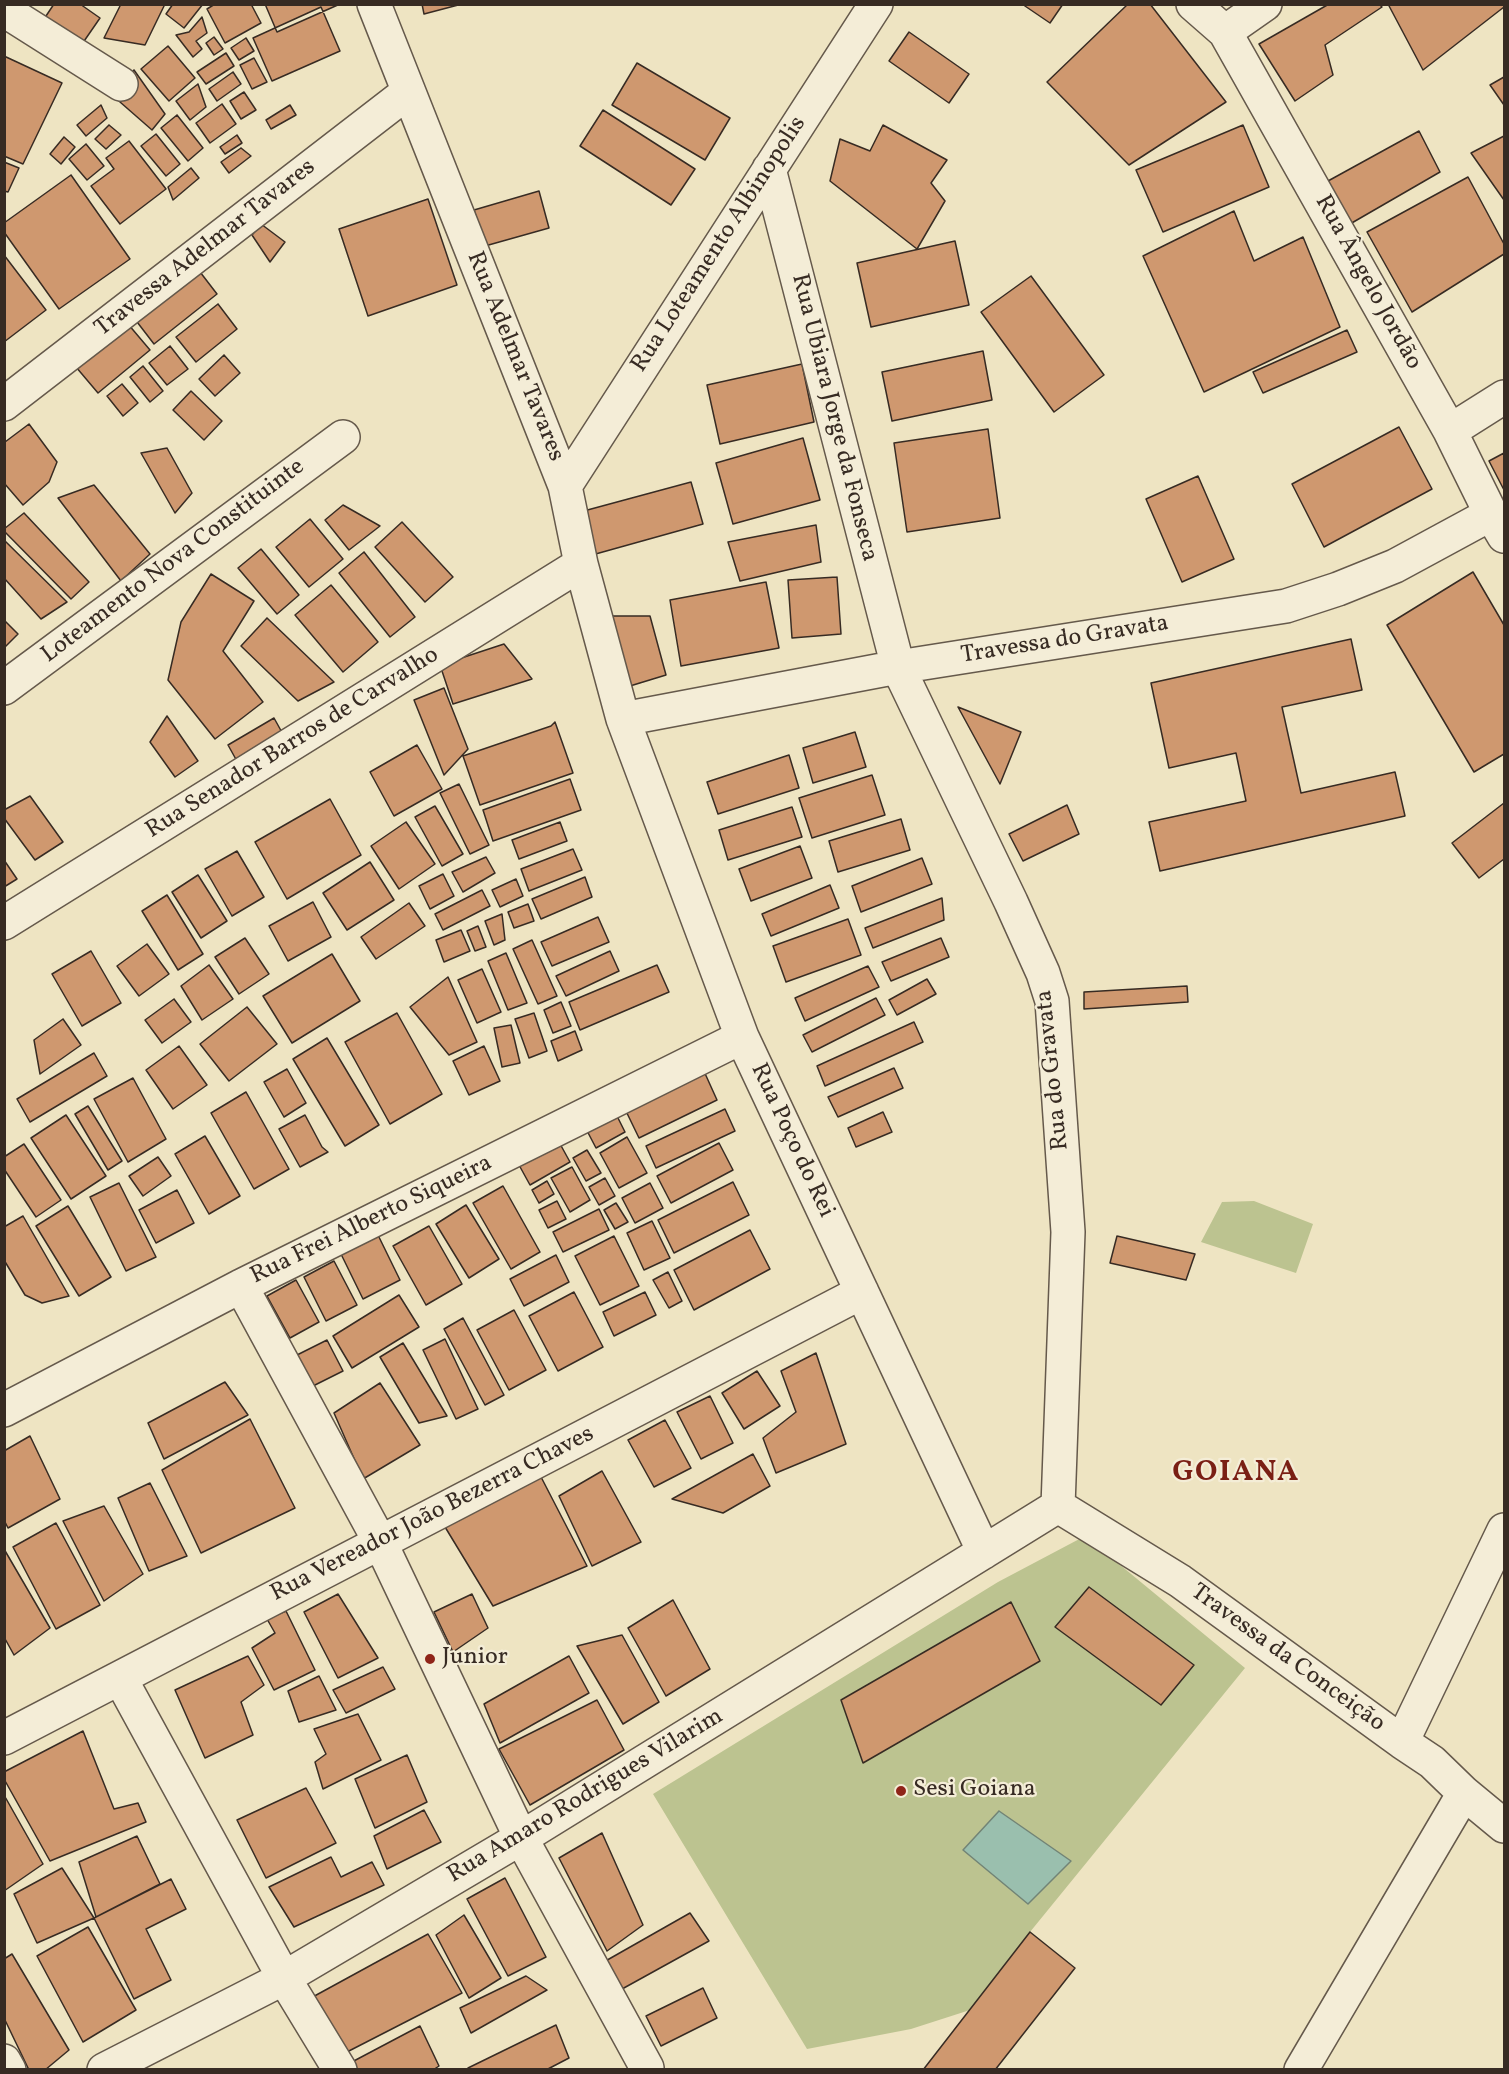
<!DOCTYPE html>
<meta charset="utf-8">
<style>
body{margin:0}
#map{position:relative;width:1509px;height:2074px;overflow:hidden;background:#eee4c2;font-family:Vollkorn,serif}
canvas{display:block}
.frame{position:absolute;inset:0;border:6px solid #372b23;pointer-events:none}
</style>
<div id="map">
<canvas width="1509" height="2074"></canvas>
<div class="frame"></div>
</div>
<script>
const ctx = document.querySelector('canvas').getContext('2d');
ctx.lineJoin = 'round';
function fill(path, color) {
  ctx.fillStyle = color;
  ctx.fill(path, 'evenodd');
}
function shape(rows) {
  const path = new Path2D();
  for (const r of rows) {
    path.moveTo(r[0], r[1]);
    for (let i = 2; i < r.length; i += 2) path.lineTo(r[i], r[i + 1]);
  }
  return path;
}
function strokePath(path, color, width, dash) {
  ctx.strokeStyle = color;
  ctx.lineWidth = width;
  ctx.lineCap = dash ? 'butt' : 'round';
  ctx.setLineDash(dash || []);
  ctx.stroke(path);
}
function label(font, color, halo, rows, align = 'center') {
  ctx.font = font + ' Vollkorn,serif';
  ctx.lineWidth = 4.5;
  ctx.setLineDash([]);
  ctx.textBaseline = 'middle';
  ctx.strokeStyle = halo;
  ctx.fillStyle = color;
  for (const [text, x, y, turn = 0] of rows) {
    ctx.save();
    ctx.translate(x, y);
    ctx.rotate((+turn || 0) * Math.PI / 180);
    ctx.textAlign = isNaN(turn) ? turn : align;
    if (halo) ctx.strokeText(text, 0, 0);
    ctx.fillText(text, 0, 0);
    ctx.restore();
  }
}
const green = shape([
 [1254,1201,1313,1224,1296,1273,1201,1242,1222,1202],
 [1085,1536,1245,1668,1030,1932,970,2010,911,2029,807,2049,653,1794,998,1582]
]);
const water = shape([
 [999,1811,1071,1861,1028,1904,963,1850,999,1811]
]);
const building = shape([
 [54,4,80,4,100,18,80,47,42,22,54,4],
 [121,4,165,4,145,45,104,38,121,4],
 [173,4,203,4,184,28,166,14,173,4],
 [215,4,251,4,261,23,225,43,207,9,215,4],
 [265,4,340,4,277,32,265,4],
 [422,4,462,4,424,14,422,4],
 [1022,4,1063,4,1050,23,1022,4],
 [1128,4,1150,4,1226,102,1129,165,1047,82,1128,4],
 [1329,4,1379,4,1382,7,1325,45,1333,75,1295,101,1259,44,1329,4],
 [1388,4,1504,4,1504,7,1423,70,1388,4],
 [321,7,340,51,272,81,253,38,321,7],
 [202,17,207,33,196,41,202,49,193,57,176,35,189,32,202,17],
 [909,32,969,74,949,103,889,61,909,32],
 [214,37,223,49,214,55,206,43,214,37],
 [246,38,254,51,239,60,231,48,246,38],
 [168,46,195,78,169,101,141,69,168,46],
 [226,53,234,66,206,84,197,72,226,53],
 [4,56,62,83,23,164,4,156,4,56],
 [254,58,267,82,252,89,240,65,254,58],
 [637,63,730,118,705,160,612,105,637,63],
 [134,70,165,114,152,130,112,95,134,70],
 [233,72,241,84,217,101,209,89,233,72],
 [1504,77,1504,105,1490,85,1504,77],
 [198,84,206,107,190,120,176,101,198,84],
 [244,92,256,110,241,119,230,101,244,92],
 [222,104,236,124,210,143,196,123,222,104],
 [101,105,107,118,86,136,77,125,101,105],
 [290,105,296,115,271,129,266,120,290,105],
 [603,110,695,169,671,205,580,146,603,110],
 [177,115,203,148,188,161,161,128,177,115],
 [109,125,121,135,106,149,95,139,109,125],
 [883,125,947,160,931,183,945,201,917,249,830,181,840,139,870,151,883,125],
 [1243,125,1269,187,1163,232,1136,170,1243,125],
 [1419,131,1440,172,1350,224,1328,181,1419,131],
 [156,134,180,164,166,176,141,146,156,134],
 [237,135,242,143,225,154,220,147,237,135],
 [1504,136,1504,200,1471,153,1504,136],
 [64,137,75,147,61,164,50,154,64,137],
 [129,141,166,189,120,224,91,186,114,169,106,158,129,141],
 [86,144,104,166,87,180,69,159,86,144],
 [241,148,251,156,229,173,221,162,241,148],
 [4,162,19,168,8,192,4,191,4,162],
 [191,168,199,178,173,200,168,187,191,168],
 [71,175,130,259,59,309,4,232,4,223,71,175],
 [1468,177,1504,244,1504,254,1412,312,1367,232,1468,177],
 [539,191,549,228,485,246,474,210,539,191],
 [428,199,457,285,368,316,339,229,428,199],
 [1234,211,1254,261,1303,237,1340,327,1204,392,1143,256,1234,211],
 [261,224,285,242,270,262,252,235,261,224],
 [955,241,969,305,871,327,857,263,955,241],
 [4,255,46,310,4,342,4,255],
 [197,268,217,294,154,344,134,318,197,268],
 [1031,276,1104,375,1054,412,981,312,1031,276],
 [218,304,237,329,196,362,176,337,218,304],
 [128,324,150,350,98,393,76,367,128,324],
 [1347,330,1357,352,1263,393,1253,372,1347,330],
 [170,346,188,369,167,385,149,363,170,346],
 [983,351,992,400,892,421,882,372,983,351],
 [224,355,240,373,215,396,199,379,224,355],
 [802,364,814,422,720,444,707,385,802,364],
 [143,366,163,391,150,402,130,377,143,366],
 [122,384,138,403,123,416,107,396,122,384],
 [191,391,222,421,204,440,173,410,191,391],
 [29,424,57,462,49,482,23,505,4,483,4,441,5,442,29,424],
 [1399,427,1432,489,1324,547,1292,484,1399,427],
 [988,429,1000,518,907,532,894,443,988,429],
 [803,438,820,500,733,524,716,463,803,438],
 [167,448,192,493,175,513,141,453,167,448],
 [1504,453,1504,490,1489,461,1504,453],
 [1198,476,1234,559,1182,582,1146,499,1198,476],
 [691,482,703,524,592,555,580,512,691,482],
 [94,485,150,554,121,581,58,498,94,485],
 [343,505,380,526,349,550,325,520,343,505],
 [24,513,89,582,71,599,4,531,4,529,24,513],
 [310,519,343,559,309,587,276,547,310,519],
 [402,522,453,577,425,602,375,547,402,522],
 [816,525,821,562,740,581,728,542,816,525],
 [4,540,67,602,41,619,4,578,4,540],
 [261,549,299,595,277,614,238,568,261,549],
 [364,552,415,617,390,637,339,573,364,552],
 [1473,572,1504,625,1504,754,1474,772,1387,625,1473,572],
 [211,574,254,601,223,651,263,702,215,739,168,680,181,622,211,574],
 [837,577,841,634,792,638,788,580,837,577],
 [766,582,779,648,681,666,670,600,766,582],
 [331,585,378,642,343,672,295,615,331,585],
 [610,616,650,616,666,675,630,686,610,616],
 [267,618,334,682,298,701,241,646,267,618],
 [4,620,18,634,4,648,4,620],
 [1351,639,1362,690,1282,707,1301,793,1395,772,1405,816,1160,871,1149,822,1246,801,1236,753,1169,768,1151,683,1351,639],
 [504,644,532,679,453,704,440,665,504,644],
 [444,688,468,749,444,775,414,700,444,688],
 [958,707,1021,732,1000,784,958,707],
 [167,716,198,761,175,777,150,742,167,716],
 [274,718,284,736,238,763,228,745,274,718],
 [555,722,573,773,480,805,463,756,551,726,555,722],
 [855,732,866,767,813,783,803,748,855,732],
 [417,745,442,789,394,816,370,772,417,745],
 [789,755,799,788,718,814,707,782,789,755],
 [872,775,885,815,812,838,799,798,872,775],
 [570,779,581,810,493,841,483,810,570,779],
 [459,784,489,845,470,854,440,793,459,784],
 [30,796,63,842,35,860,4,818,4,810,30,796],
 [330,799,361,855,287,899,255,842,330,799],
 [1504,803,1504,859,1479,878,1452,843,1504,803],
 [1067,805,1079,834,1023,861,1009,834,1067,805],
 [435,806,463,854,442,866,415,817,435,806],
 [792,807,802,837,728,860,719,830,792,807],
 [901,819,910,850,838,872,829,841,901,819],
 [406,822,435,864,399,889,371,846,406,822],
 [560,822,567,841,519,859,512,840,560,822],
 [800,846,812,878,751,901,739,869,800,846],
 [573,849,582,870,529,891,521,869,573,849],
 [237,851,264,897,232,916,205,869,237,851],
 [486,857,495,873,463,892,452,872,486,857],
 [922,858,932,884,861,912,852,886,922,858],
 [4,860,17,879,4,887,4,860],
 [370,862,394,900,347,930,323,893,370,862],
 [443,874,454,896,430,909,419,886,443,874],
 [198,875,227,921,201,938,172,892,198,875],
 [585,877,592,897,541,919,532,899,585,877],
 [516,879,523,896,500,907,492,890,516,879],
 [830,885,839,908,771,936,762,914,830,885],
 [482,890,490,906,443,930,435,914,482,890],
 [167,895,203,954,178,970,142,911,167,895],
 [942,898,944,920,873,948,865,928,942,898],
 [313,902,331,937,288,961,269,926,313,902],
 [409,903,425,926,376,959,361,937,409,903],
 [528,904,534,921,514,928,508,912,528,904],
 [502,914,505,940,494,945,485,921,502,914],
 [598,917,609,942,552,966,541,942,598,917],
 [848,919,861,955,786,982,773,946,848,919],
 [478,926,486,947,475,951,467,931,478,926],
 [461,930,470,951,444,962,436,940,461,930],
 [245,938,269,974,239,994,215,957,245,938],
 [941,938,949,957,891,981,882,962,941,938],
 [532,940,557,996,538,1004,513,949,532,940],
 [147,944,169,974,139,996,117,966,147,944],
 [91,951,121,1003,82,1026,52,974,91,951],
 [610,951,619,971,566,996,556,976,610,951],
 [506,953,527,1003,508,1010,488,961,506,953],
 [332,954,360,1001,292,1043,263,996,332,954],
 [209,965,233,999,202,1020,181,986,209,965],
 [657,965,669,992,580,1030,569,1002,657,965],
 [868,966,879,987,805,1021,795,998,868,966],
 [482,969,501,1012,477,1023,458,980,482,969],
 [448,977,477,1042,449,1055,410,1007,448,977],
 [927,979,936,994,897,1015,889,1000,927,979],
 [1187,986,1188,1002,1084,1009,1084,992,1187,986],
 [876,998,885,1015,812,1052,803,1035,876,998],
 [174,999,191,1022,162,1043,145,1020,174,999],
 [561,1002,571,1026,553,1033,544,1010,561,1002],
 [247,1007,277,1044,229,1081,200,1044,247,1007],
 [397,1013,442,1094,390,1124,345,1042,397,1013],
 [534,1013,547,1051,529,1058,515,1019,534,1013],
 [63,1019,81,1045,40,1074,34,1040,63,1019],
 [914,1022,923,1042,825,1086,817,1066,914,1022],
 [511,1025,520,1063,502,1067,494,1028,511,1025],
 [575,1031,582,1050,558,1061,551,1041,575,1031],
 [327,1038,379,1125,345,1146,293,1059,327,1038],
 [179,1046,207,1085,173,1109,146,1070,179,1046],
 [484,1046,500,1081,469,1095,453,1061,484,1046],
 [94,1053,107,1076,30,1122,17,1099,94,1053],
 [894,1068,903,1088,838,1117,828,1097,894,1068],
 [287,1069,306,1103,284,1117,264,1082,287,1069],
 [703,1069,717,1100,639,1138,624,1107,703,1069],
 [133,1078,166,1139,128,1162,94,1099,133,1078],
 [246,1092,289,1169,254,1189,211,1113,246,1092],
 [88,1106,122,1161,108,1170,75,1114,88,1106],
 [725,1109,735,1131,656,1168,646,1146,725,1109],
 [614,1110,625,1132,596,1148,584,1125,614,1110],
 [883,1112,892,1132,856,1147,848,1128,883,1112],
 [66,1115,106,1176,71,1199,31,1138,66,1115],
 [305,1115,322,1147,328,1152,300,1167,279,1129,305,1115],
 [205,1136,240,1196,209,1214,175,1154,205,1136],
 [627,1137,647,1173,619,1188,600,1153,627,1137],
 [559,1142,570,1162,530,1185,519,1165,559,1142],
 [719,1143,733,1170,671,1203,657,1176,719,1143],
 [24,1144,61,1200,36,1217,4,1169,4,1157,24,1144],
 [587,1150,601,1173,586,1181,573,1158,587,1150],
 [158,1157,171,1176,143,1196,129,1176,158,1157],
 [572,1167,590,1200,570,1212,551,1178,572,1167],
 [605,1178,615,1196,599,1205,589,1187,605,1178],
 [547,1181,554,1194,539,1203,532,1190,547,1181],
 [733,1182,749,1215,674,1253,658,1220,733,1182],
 [119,1183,156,1257,126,1271,90,1197,119,1183],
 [650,1183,663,1208,635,1223,622,1198,650,1183],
 [503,1186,540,1252,511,1269,473,1203,503,1186],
 [177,1190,194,1223,156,1243,139,1210,177,1190],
 [557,1201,566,1219,548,1228,539,1210,557,1201],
 [616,1203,628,1222,615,1229,604,1210,616,1203],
 [466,1205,499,1259,469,1278,436,1224,466,1205],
 [68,1206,111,1277,79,1296,36,1226,68,1206],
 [599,1209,609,1230,563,1252,553,1232,599,1209],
 [23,1216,69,1296,42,1303,25,1295,4,1260,4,1227,23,1216],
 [652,1221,670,1258,644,1270,627,1233,652,1221],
 [429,1226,462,1284,426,1305,393,1246,429,1226],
 [750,1230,770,1269,694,1310,674,1270,750,1230],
 [377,1233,400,1280,363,1299,340,1252,377,1233],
 [614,1236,639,1286,600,1305,575,1256,614,1236],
 [1117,1236,1195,1254,1186,1280,1110,1263,1117,1236],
 [556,1255,569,1282,524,1306,510,1279,556,1255],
 [334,1261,357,1305,326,1321,304,1277,334,1261],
 [668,1272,682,1301,669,1308,653,1280,668,1272],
 [296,1280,319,1322,290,1338,267,1296,296,1280],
 [574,1292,603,1347,558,1371,529,1316,574,1292],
 [645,1292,656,1315,614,1336,603,1312,645,1292],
 [399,1295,419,1327,352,1368,333,1336,399,1295],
 [514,1310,546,1370,509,1390,477,1330,514,1310],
 [463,1318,504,1395,485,1405,444,1329,463,1318],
 [445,1339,478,1409,456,1419,423,1350,445,1339],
 [327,1340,343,1371,311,1387,295,1356,327,1340],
 [403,1343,447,1416,419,1423,380,1357,403,1343],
 [816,1353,846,1444,776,1473,763,1438,796,1412,781,1371,816,1353],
 [757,1371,780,1406,744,1429,722,1393,757,1371],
 [225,1382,248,1415,164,1459,148,1423,225,1382],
 [380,1383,420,1445,363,1479,334,1413,380,1383],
 [710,1396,733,1443,701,1459,677,1412,710,1396],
 [250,1419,295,1508,201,1553,162,1470,250,1419],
 [665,1420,691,1468,654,1487,628,1440,665,1420],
 [30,1436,60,1499,8,1528,4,1520,4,1451,30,1436],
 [753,1454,770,1486,723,1513,672,1499,753,1454],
 [602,1471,641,1542,592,1566,559,1496,602,1471],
 [540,1475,587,1566,493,1606,442,1522,540,1475],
 [150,1483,187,1556,149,1571,118,1498,150,1483],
 [104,1506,143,1574,104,1601,63,1521,104,1506],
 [56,1523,100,1605,56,1629,13,1547,56,1523],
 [4,1549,50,1628,14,1655,4,1637,4,1549],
 [1089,1587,1194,1665,1161,1705,1055,1627,1089,1587],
 [338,1594,378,1658,338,1678,304,1612,338,1594],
 [472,1594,488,1628,453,1652,434,1612,472,1594],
 [673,1600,710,1669,666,1696,628,1628,673,1600],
 [1011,1602,1040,1661,863,1763,841,1700,1011,1602],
 [286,1611,315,1670,274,1690,252,1648,275,1633,267,1619,286,1611],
 [622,1635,659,1702,623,1724,577,1646,622,1635],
 [248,1656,264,1685,241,1702,253,1735,205,1758,175,1690,248,1656],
 [569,1656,589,1693,500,1743,484,1704,569,1656],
 [383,1667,395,1689,346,1713,333,1690,383,1667],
 [319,1676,336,1710,299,1722,288,1691,319,1676],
 [597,1700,624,1750,530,1805,499,1749,597,1700],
 [358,1714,381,1760,323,1789,315,1762,326,1754,314,1729,358,1714],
 [83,1731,114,1809,138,1803,146,1822,50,1861,4,1779,4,1772,83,1731],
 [407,1755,427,1802,375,1828,355,1779,407,1755],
 [306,1788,336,1843,266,1878,237,1820,306,1788],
 [4,1795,43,1864,4,1891,4,1795],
 [424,1810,441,1842,387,1869,374,1836,424,1810],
 [602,1833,643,1925,607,1951,559,1858,602,1833],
 [137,1836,160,1884,96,1917,79,1862,137,1836],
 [331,1857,341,1877,372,1862,384,1885,294,1927,269,1887,331,1857],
 [62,1868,94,1918,37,1943,14,1894,62,1868],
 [505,1878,546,1957,508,1976,467,1899,505,1878],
 [171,1879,186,1909,146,1929,171,1980,134,1999,94,1918,171,1879],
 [690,1913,709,1941,613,1994,602,1963,690,1913],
 [464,1915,501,1978,469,1998,436,1935,464,1915],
 [88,1927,136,2010,83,2042,37,1956,88,1927],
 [1030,1932,1075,1968,995,2070,923,2070,1030,1932],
 [428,1934,462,1993,345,2053,309,1999,428,1934],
 [12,1954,69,2050,45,2070,29,2070,4,2018,4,1959,12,1954],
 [526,1976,547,1990,471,2033,460,2008,526,1976],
 [703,1988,717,2018,661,2046,646,2016,703,1988],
 [556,2025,569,2058,546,2070,469,2070,468,2068,556,2025],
 [420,2026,439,2066,433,2070,353,2070,350,2063,420,2026]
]);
const street = shape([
 [374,4,565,486,581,564,623,719,742,1037,984,1552],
 [1193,4,1225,32,1450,431,1491,514,1504,536],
 [4,10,121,84],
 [1225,32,1265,4],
 [769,169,898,667,1011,902,1043,973,1052,1001,1068,1232,1058,1506],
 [4,404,408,92],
 [1450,431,1504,397],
 [565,486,876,4],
 [4,688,343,437],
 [623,719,898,667,1286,606,1338,589,1395,566,1491,514],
 [4,923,581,564],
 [241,1286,380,1542,521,1838,647,2068],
 [4,1410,241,1286,742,1037],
 [1058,1506,1180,1581,1402,1742,1432,1762,1464,1793,1504,1826],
 [120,1678,284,1978,340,2070],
 [4,1738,862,1292],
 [1402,1742,1504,1530],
 [4,2061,9,2070],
 [104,2070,284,1978,521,1838,1058,1506],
 [1301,2070,1464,1793]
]);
const markers = [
 [430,1659,6,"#8f2418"],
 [901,1791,6,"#8f2418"]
];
const streetNames = [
 ["Rua Loteamento Albinopolis",720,245,-57],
 ["Travessa Adelmar Tavares",206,249,-38],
 ["Rua Ângelo Jordão",1367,283,61],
 ["Rua Adelmar Tavares",514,357,68],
 ["Rua Ubiara Jorge da Fonseca",833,418,76],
 ["Loteamento Nova Constituinte",174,562,-37],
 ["Travessa do Gravata",1065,641,-9],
 ["Rua Senador Barros de Carvalho",293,744,-32],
 ["Rua do Gravata",1054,1070,-96],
 ["Rua Poço do Rei",791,1141,65],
 ["Rua Frei Alberto Siqueira",372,1221,-26],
 ["Rua Vereador João Bezerra Chaves",433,1515,-27],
 ["Travessa da Conceição",1287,1659,36],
 ["Rua Amaro Rodrigues Vilarim",586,1797,-31]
];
const poiNames = [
 ["Junior",442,1659],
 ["Sesi Goiana",913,1791]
];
const districtNames = [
 ["GOIANA",1236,1474]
];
fill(green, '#bcc390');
fill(water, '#9abfae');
strokePath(water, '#728476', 1.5);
fill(building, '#cf986f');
strokePath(building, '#372b23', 1.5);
strokePath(street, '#65594b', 36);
strokePath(street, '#f4edd7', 33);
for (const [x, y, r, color] of markers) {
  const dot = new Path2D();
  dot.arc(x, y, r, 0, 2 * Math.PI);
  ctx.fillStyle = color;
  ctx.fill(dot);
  strokePath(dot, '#f4edd7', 2);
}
label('24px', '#372b23', '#f4edd7', streetNames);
label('24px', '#372b23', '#f4edd7', poiNames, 'left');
ctx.letterSpacing = '1.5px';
label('bold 30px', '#7a1f14', '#f4edd7', districtNames);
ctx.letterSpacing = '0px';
</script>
